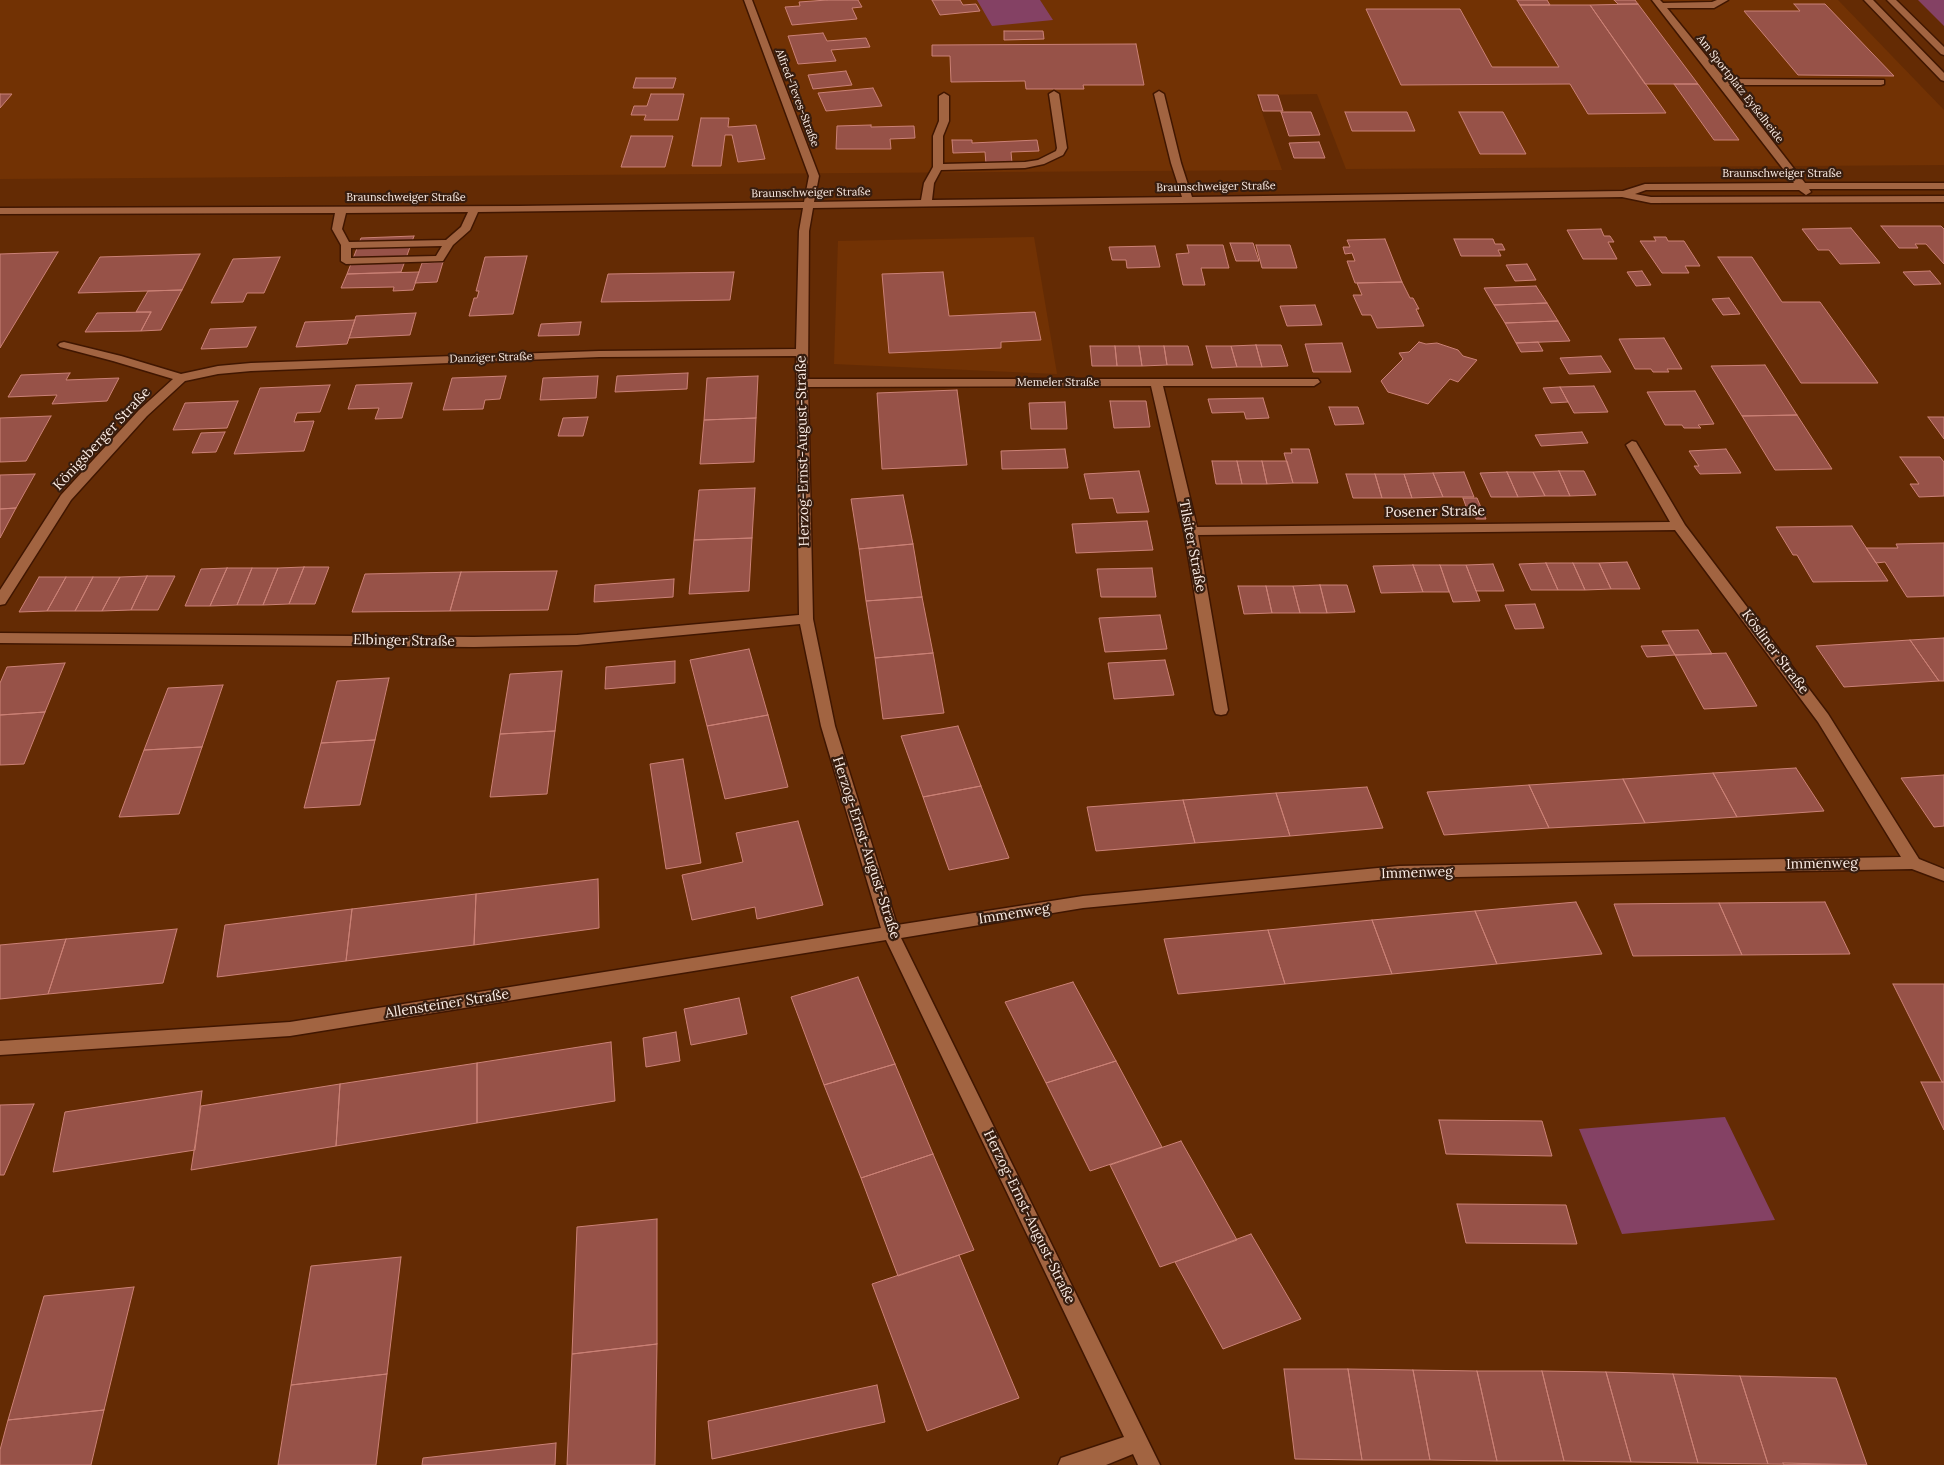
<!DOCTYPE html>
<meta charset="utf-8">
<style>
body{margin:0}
canvas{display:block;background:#642b04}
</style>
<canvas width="1944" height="1465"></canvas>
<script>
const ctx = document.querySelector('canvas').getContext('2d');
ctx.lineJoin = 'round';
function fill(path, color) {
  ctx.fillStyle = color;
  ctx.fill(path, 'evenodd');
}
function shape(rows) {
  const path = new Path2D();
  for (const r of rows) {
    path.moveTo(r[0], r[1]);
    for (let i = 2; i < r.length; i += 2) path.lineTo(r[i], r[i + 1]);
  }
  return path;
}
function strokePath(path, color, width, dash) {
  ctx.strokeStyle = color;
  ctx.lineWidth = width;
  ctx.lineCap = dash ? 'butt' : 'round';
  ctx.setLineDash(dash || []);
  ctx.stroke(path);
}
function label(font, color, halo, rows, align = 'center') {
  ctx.font = font + ' Lora,serif';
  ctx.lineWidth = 4.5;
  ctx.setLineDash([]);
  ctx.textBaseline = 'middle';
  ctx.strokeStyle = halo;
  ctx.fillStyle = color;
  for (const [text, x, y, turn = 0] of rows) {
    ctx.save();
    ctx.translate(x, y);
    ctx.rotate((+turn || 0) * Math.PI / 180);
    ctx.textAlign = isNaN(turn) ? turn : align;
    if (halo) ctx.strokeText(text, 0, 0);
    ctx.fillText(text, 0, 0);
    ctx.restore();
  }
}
const built = shape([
 [0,0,1838,0,1944,110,1944,165,1346,169,1317,94,1256,95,1282,170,0,179],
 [1034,237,1057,374,834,364,838,241]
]);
const green = shape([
 [977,0,1040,0,1053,20,992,26],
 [1918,0,1944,0,1944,26],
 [1725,1117,1775,1220,1622,1234,1579,1129]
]);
const building = shape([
 [827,0,858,0,862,7,852,8,857,19,792,25,785,7,800,6,799,2,827,0],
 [932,0,960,0,963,5,976,4,980,11,940,15,932,0],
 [1517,0,1547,0,1550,5,1520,5,1517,0],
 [1614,0,1635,0,1638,4,1618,4,1614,0],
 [1638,4,1698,84,1645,84,1590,5,1638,4],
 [1794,4,1825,4,1894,76,1798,75,1744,11,1800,11,1794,4],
 [1520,5,1590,5,1666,113,1588,114,1570,84,1401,85,1366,9,1460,9,1492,67,1559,67,1520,5],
 [1004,31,1043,31,1044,39,1004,40,1004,31],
 [823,33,827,41,866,38,870,47,831,50,836,61,798,64,788,36,823,33],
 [1136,44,1144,85,1083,85,1084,89,1026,89,1025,81,951,82,950,56,932,56,932,45,1136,44],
 [846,71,852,85,813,89,808,75,846,71],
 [636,78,676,78,673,88,633,88,636,78],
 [1674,84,1698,84,1739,140,1714,140,1674,84],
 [873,88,882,106,826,111,818,93,873,88],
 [0,94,12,94,0,108,0,94],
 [651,94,684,94,678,120,644,120,646,115,631,115,634,106,647,106,651,94],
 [1258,95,1278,95,1283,111,1263,111,1258,95],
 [1281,112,1311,112,1320,135,1289,136,1281,112],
 [1345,112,1407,112,1415,131,1352,131,1345,112],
 [1459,112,1503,112,1526,154,1480,154,1459,112],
 [701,118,729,118,728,127,756,125,765,159,738,162,732,135,725,135,721,166,692,166,701,118],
 [871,125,871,127,914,126,915,138,890,139,891,149,836,149,837,126,871,125],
 [631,136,673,136,665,167,621,167,631,136],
 [952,140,972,140,972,143,1037,140,1039,151,1011,152,1012,163,986,164,985,152,953,153,952,140],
 [1319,142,1325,158,1294,158,1289,143,1319,142],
 [1881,226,1941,226,1944,229,1944,264,1926,244,1915,244,1918,248,1899,248,1881,226],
 [1851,228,1880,263,1840,264,1829,250,1818,250,1802,229,1851,228],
 [1601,229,1604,236,1610,236,1614,242,1608,242,1617,259,1583,259,1567,230,1601,229],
 [414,236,401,272,347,274,361,238,414,236],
 [1654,237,1666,237,1668,241,1684,241,1700,266,1685,266,1689,273,1662,273,1640,241,1656,241,1654,237],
 [1385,239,1402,282,1355,283,1347,261,1355,261,1352,253,1345,254,1343,247,1350,247,1347,240,1385,239],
 [1454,239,1493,239,1495,244,1502,244,1505,250,1498,250,1501,256,1461,256,1454,239],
 [1230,243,1253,243,1259,261,1236,261,1230,243],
 [1187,245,1223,245,1229,268,1201,268,1205,285,1183,285,1176,254,1189,253,1187,245],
 [1256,245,1290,245,1297,268,1262,268,1256,245],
 [1155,246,1160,267,1127,268,1126,260,1112,260,1109,247,1155,246],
 [58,252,0,348,0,254,58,252],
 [200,254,182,290,78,293,100,257,200,254],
 [527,256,513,314,469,316,474,298,477,298,479,291,476,291,485,257,527,256],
 [280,257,264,293,247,293,243,302,211,303,233,259,280,257],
 [1718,257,1752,257,1782,302,1820,302,1878,383,1801,383,1718,257],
 [443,262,437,282,415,283,422,263,443,262],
 [1527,264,1536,280,1515,281,1506,265,1527,264],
 [1642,271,1651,285,1636,286,1627,272,1642,271],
 [1930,271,1941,284,1914,285,1903,272,1930,271],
 [419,272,413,290,393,291,394,287,341,288,347,274,419,272],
 [734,272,730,300,601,302,608,274,734,272],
 [943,272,949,316,1035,312,1041,340,1001,342,1001,348,889,353,882,274,943,272],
 [1402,282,1410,298,1413,298,1419,309,1416,309,1424,326,1377,328,1371,315,1362,315,1353,295,1362,295,1357,283,1402,282],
 [1536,286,1547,303,1494,305,1484,288,1536,286],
 [182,290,161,330,141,331,151,312,136,312,148,291,182,290],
 [1729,298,1740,314,1723,315,1712,299,1729,298],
 [1547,303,1558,321,1505,323,1494,305,1547,303],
 [1315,305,1322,325,1287,326,1280,306,1315,305],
 [151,312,141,331,85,332,97,313,151,312],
 [416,313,410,335,349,338,356,316,416,313],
 [355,320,347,344,296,347,305,322,355,320],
 [1558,321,1570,341,1516,343,1505,323,1558,321],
 [581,322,579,335,538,336,541,324,581,322],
 [256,327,247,347,201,349,210,329,256,327],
 [1664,338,1682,369,1667,369,1669,372,1653,372,1651,369,1635,369,1619,339,1664,338],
 [1419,342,1426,344,1437,343,1458,350,1463,356,1477,360,1458,382,1450,379,1428,404,1388,392,1381,381,1403,359,1399,353,1409,352,1419,342],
 [1538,342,1543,351,1521,352,1516,343,1538,342],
 [1342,343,1351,372,1313,372,1305,344,1342,343],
 [1256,345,1281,345,1288,366,1262,367,1256,345],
 [1256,345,1262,367,1237,367,1231,346,1256,345],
 [1090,346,1115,346,1117,366,1092,366,1090,346],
 [1115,346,1139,346,1142,366,1117,366,1115,346],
 [1139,346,1164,346,1167,365,1142,366,1139,346],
 [1164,346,1188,346,1193,365,1167,365,1164,346],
 [1206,346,1231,346,1237,367,1212,368,1206,346],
 [1601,356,1611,372,1569,374,1560,358,1601,356],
 [1765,365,1797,415,1742,416,1711,366,1765,365],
 [70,373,66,380,119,378,107,401,52,404,57,395,8,397,21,375,70,373],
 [688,373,687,389,615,392,617,376,688,373],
 [506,376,500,399,485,400,483,409,443,410,452,378,506,376],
 [598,376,596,398,540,400,543,378,598,376],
 [758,376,756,418,704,420,707,378,758,376],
 [412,383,402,418,375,419,379,408,348,409,356,385,412,383],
 [330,385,320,412,297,413,294,422,314,421,304,451,234,454,260,388,330,385],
 [1594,386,1608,412,1574,413,1560,387,1594,386],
 [1560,387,1568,402,1551,403,1543,388,1560,387],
 [957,390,967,465,882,469,877,393,957,390],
 [1695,391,1714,424,1698,425,1701,428,1684,428,1682,425,1665,425,1647,392,1695,391],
 [1263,398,1269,418,1246,419,1244,412,1212,413,1208,399,1263,398],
 [238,401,227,428,173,430,185,403,238,401],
 [1110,401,1146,401,1150,427,1114,428,1110,401],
 [1065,402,1067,429,1031,429,1029,403,1065,402],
 [1329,407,1358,407,1364,424,1335,425,1329,407],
 [1797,415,1832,469,1775,470,1742,416,1797,415],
 [51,416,26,461,0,462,0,418,51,416],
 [588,417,583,436,558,436,563,418,588,417],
 [1928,417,1944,417,1944,439,1928,417],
 [756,418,754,462,700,464,704,420,756,418],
 [225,432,216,452,192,453,201,433,225,432],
 [1582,432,1588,443,1541,446,1535,435,1582,432],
 [1065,449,1068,468,1002,469,1001,451,1065,449],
 [1291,449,1309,449,1318,483,1293,483,1284,453,1292,453,1291,449],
 [1726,449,1741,473,1700,474,1694,466,1699,466,1689,451,1726,449],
 [1900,457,1940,457,1944,462,1944,496,1919,497,1910,484,1919,484,1900,457],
 [1212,461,1237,461,1242,484,1216,484,1212,461],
 [1237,461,1262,461,1267,484,1242,484,1237,461],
 [1262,461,1287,461,1293,483,1267,484,1262,461],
 [1139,471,1149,512,1117,513,1113,498,1090,499,1084,474,1139,471],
 [1559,471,1584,471,1596,495,1570,496,1559,471],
 [1559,471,1570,496,1545,496,1533,472,1559,471],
 [1464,472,1474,497,1443,497,1433,473,1464,472],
 [1507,472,1533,472,1545,496,1518,497,1507,472],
 [1507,472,1518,497,1491,497,1480,473,1507,472],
 [1433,473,1443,497,1412,498,1404,474,1433,473],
 [35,474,16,508,0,509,0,475,35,474],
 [1346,474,1375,474,1382,498,1353,498,1346,474],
 [1375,474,1404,474,1412,498,1382,498,1375,474],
 [755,488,752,538,694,540,699,490,755,488],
 [903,495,913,544,859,549,851,499,903,495],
 [1463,498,1477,498,1486,519,1476,519,1475,515,1469,515,1463,498],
 [16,508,0,538,0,509,16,508],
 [1147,521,1153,550,1076,553,1072,524,1147,521],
 [1852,526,1888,581,1813,582,1797,555,1793,555,1776,527,1852,526],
 [752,538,749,591,689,594,694,540,752,538],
 [1944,543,1944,596,1907,597,1885,562,1876,563,1866,548,1898,548,1896,544,1944,543],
 [913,544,922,597,866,601,859,549,913,544],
 [1627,562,1640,589,1611,589,1599,563,1627,562],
 [1546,563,1558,590,1531,590,1519,564,1546,563],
 [1546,563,1573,563,1585,590,1558,590,1546,563],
 [1573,563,1599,563,1611,589,1585,590,1573,563],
 [1493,564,1504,591,1476,591,1466,565,1493,564],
 [1413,565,1423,592,1381,593,1373,566,1413,565],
 [1413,565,1440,565,1449,592,1423,592,1413,565],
 [1440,565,1466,565,1480,601,1453,602,1440,565],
 [304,567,329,567,315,604,289,604,304,567],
 [304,567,289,604,263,605,278,568,304,567],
 [227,568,210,606,185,606,201,569,227,568],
 [227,568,252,568,237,605,210,606,227,568],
 [252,568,278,568,263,605,237,605,252,568],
 [1152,568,1156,597,1101,597,1097,569,1152,568],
 [557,571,548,610,450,611,461,572,557,571],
 [461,572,450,611,352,612,365,574,461,572],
 [147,576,175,576,158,610,131,610,147,576],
 [147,576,131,610,102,611,120,577,147,576],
 [39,577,66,577,47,611,19,612,39,577],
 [66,577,93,577,75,611,47,611,66,577],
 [93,577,120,577,102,611,75,611,93,577],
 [674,579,673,597,594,602,595,585,674,579],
 [1320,585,1347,585,1355,612,1327,613,1320,585],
 [1320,585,1327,613,1300,613,1293,586,1320,585],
 [1238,586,1266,586,1272,613,1244,614,1238,586],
 [1266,586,1293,586,1300,613,1272,613,1266,586],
 [922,597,933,653,875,658,866,601,922,597],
 [1535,604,1544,628,1515,629,1505,605,1535,604],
 [1160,615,1167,649,1105,652,1099,618,1160,615],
 [1698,630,1712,654,1675,655,1662,631,1698,630],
 [1944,638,1944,681,1939,681,1910,640,1944,638],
 [1910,640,1939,681,1844,687,1816,646,1910,640],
 [1669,645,1675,655,1647,657,1641,646,1669,645],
 [749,649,768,715,707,726,690,660,749,649],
 [933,653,944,713,883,719,875,658,933,653],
 [1726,653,1757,706,1704,709,1675,655,1726,653],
 [1165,660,1174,695,1114,699,1108,663,1165,660],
 [675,661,675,683,605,689,606,667,675,661],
 [65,663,45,712,0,715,0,683,7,667,65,663],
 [562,671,555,731,500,734,510,674,562,671],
 [389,678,375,740,321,743,337,681,389,678],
 [223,685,202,747,144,750,168,688,223,685],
 [45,712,24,764,0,765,0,715,45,712],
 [768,715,788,787,725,799,707,726,768,715],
 [958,726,981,786,923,797,901,736,958,726],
 [555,731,547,794,490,797,500,734,555,731],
 [375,740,360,805,304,808,321,743,375,740],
 [202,747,179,814,119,817,144,750,202,747],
 [683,759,701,863,666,869,650,764,683,759],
 [1796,768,1824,811,1737,817,1713,773,1796,768],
 [1713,773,1737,817,1645,823,1623,779,1713,773],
 [1944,775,1944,826,1934,827,1901,778,1944,775],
 [1623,779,1645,823,1549,828,1529,785,1623,779],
 [1529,785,1549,828,1444,835,1427,792,1529,785],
 [981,786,1009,858,949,870,923,797,981,786],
 [1367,787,1383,828,1290,836,1276,793,1367,787],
 [1276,793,1290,836,1195,843,1183,800,1276,793],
 [1183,800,1195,843,1096,851,1087,807,1183,800],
 [798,821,823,905,757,919,755,907,692,920,682,875,743,862,736,833,798,821],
 [598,879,599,928,474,945,476,894,598,879],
 [476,894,474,945,346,961,352,909,476,894],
 [1576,902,1602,954,1497,964,1475,911,1576,902],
 [1825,902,1850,954,1742,955,1719,903,1825,902],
 [1719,903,1742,955,1633,956,1614,904,1719,903],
 [352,909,346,961,217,977,225,925,352,909],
 [1475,911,1497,964,1392,974,1372,920,1475,911],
 [1372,920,1392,974,1285,984,1268,930,1372,920],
 [177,929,163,983,48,994,66,939,177,929],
 [1268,930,1285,984,1178,994,1164,939,1268,930],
 [66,939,48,994,0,999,0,945,66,939],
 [858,977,895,1064,824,1085,791,997,858,977],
 [1073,982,1116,1061,1046,1083,1005,1002,1073,982],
 [1893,984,1944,984,1944,1082,1942,1082,1893,984],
 [739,998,747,1034,691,1045,684,1009,739,998],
 [676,1032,680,1061,646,1067,643,1038,676,1032],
 [611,1042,615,1101,477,1123,477,1063,611,1042],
 [1116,1061,1162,1147,1090,1171,1046,1083,1116,1061],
 [477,1063,477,1123,336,1146,340,1084,477,1063],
 [895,1064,933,1154,861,1178,824,1085,895,1064],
 [1921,1082,1944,1082,1944,1130,1921,1082],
 [340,1084,336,1146,191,1170,201,1106,340,1084],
 [202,1091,195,1150,53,1172,65,1112,202,1091],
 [34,1104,4,1175,0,1175,0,1105,34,1104],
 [1439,1120,1542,1121,1552,1156,1446,1154,1439,1120],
 [1181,1141,1237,1240,1160,1267,1110,1165,1181,1141],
 [933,1154,974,1250,898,1276,861,1178,933,1154],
 [1457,1204,1566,1205,1577,1244,1466,1243,1457,1204],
 [657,1219,657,1344,572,1354,577,1227,657,1219],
 [1251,1234,1301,1319,1223,1349,1175,1262,1251,1234],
 [959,1255,1019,1398,927,1431,872,1284,959,1255],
 [401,1257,387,1374,291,1385,311,1266,401,1257],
 [134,1287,104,1410,8,1420,44,1296,134,1287],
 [657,1344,655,1465,567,1465,572,1354,657,1344],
 [1284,1369,1348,1369,1362,1460,1295,1459,1284,1369],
 [1348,1369,1413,1370,1430,1460,1362,1460,1348,1369],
 [1413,1370,1477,1371,1497,1461,1430,1460,1413,1370],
 [1477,1371,1542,1371,1564,1461,1497,1461,1477,1371],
 [1542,1371,1606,1372,1631,1462,1564,1461,1542,1371],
 [1606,1372,1673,1374,1698,1463,1631,1462,1606,1372],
 [387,1374,376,1465,278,1465,291,1385,387,1374],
 [1673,1374,1740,1376,1768,1464,1698,1463,1673,1374],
 [1740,1376,1836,1378,1867,1465,1768,1464,1740,1376],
 [877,1385,885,1422,712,1459,708,1421,877,1385],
 [104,1410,91,1465,0,1465,0,1450,8,1420,104,1410],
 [556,1443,555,1465,422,1465,423,1458,556,1443],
 [1783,1463,1867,1465,1784,1465,1783,1463]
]);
const minor = shape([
 [744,0,752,0,819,176,814,202,921,200,924,183,933,167,933,136,939,121,939,96,944,93,949,96,949,121,943,136,943,164,1025,162,1038,160,1056,151,1057,148,1049,94,1054,91,1059,94,1067,148,1063,155,1044,164,1025,168,941,170,934,183,932,200,1182,197,1171,163,1154,94,1159,91,1164,94,1181,163,1192,197,1623,191,1645,184,1794,183,1652,0,1660,0,1663,3,1712,2,1717,0,1728,0,1714,8,1667,8,1725,79,1884,80,1884,84,1881,85,1729,85,1805,183,1944,183,1944,189,1809,189,1811,192,1806,195,1799,190,1646,190,1635,194,1651,197,1944,196,1944,202,1651,203,1622,197,813,208,809,231,808,379,1318,379,1320,382,1314,386,1163,386,1197,527,1670,522,1626,445,1632,441,1636,442,1685,525,1828,714,1919,859,1944,869,1944,881,1912,869,1399,878,1083,908,901,938,1160,1465,1138,1465,1133,1454,1106,1465,1058,1465,1061,1458,1124,1437,886,940,290,1036,0,1055,0,1041,290,1022,881,928,821,726,800,624,577,645,474,647,0,643,0,633,474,637,577,635,799,615,796,356,599,357,251,371,218,374,185,381,147,416,71,500,5,604,0,605,0,590,61,495,139,410,173,379,113,361,60,347,58,345,60,343,64,342,121,356,181,374,218,366,251,363,599,351,796,349,799,231,803,208,478,212,470,230,453,245,443,261,346,264,341,261,341,245,332,229,335,213,0,214,0,208,519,206,804,202,809,176,744,0],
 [468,212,461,227,446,240,349,242,342,229,346,213,468,212],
 [442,246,436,256,351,258,351,248,442,246],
 [1151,386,1184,531,1214,710,1216,714,1221,715,1226,714,1228,710,1198,535,1675,530,1818,722,1901,857,1399,866,1083,896,897,925,835,726,813,619,808,387,1151,386],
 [1864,0,1873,0,1944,73,1944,81,1941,80,1864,0],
 [1887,0,1896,0,1944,47,1944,55,1941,54,1887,0]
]);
const farStreetnames = [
 ["Am Sportplatz Eyßelheide",1740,89,52],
 ["Alfred-Teves-Straße",797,98,69],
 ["Braunschweiger Straße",1782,174],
 ["Braunschweiger Straße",1216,187,-1],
 ["Braunschweiger Straße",811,193,-1],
 ["Braunschweiger Straße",406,198],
 ["Danziger Straße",491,358,-2],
 ["Memeler Straße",1058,383]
];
const streetNames = [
 ["Königsberger Straße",102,439,-47],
 ["Herzog-Ernst-August-Straße",803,451,-91],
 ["Posener Straße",1435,512,-1],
 ["Tilsiter Straße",1192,546,79],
 ["Elbinger Straße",404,641,1],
 ["Kösliner Straße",1775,652,53],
 ["Herzog-Ernst-August-Straße",866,848,72],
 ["Immenweg",1822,864,-1],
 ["Immenweg",1417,873,-2],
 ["Immenweg",1014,914,-9],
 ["Allensteiner Straße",447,1004,-9],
 ["Herzog-Ernst-August-Straße",1029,1217,64]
];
fill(built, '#723204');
fill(green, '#844164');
fill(building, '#975248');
strokePath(building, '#cb8176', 1);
strokePath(minor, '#401600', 3);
fill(minor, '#a26441');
label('11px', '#fbece4', '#371d0f', farStreetnames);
label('14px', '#fbece4', '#371d0f', streetNames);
</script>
